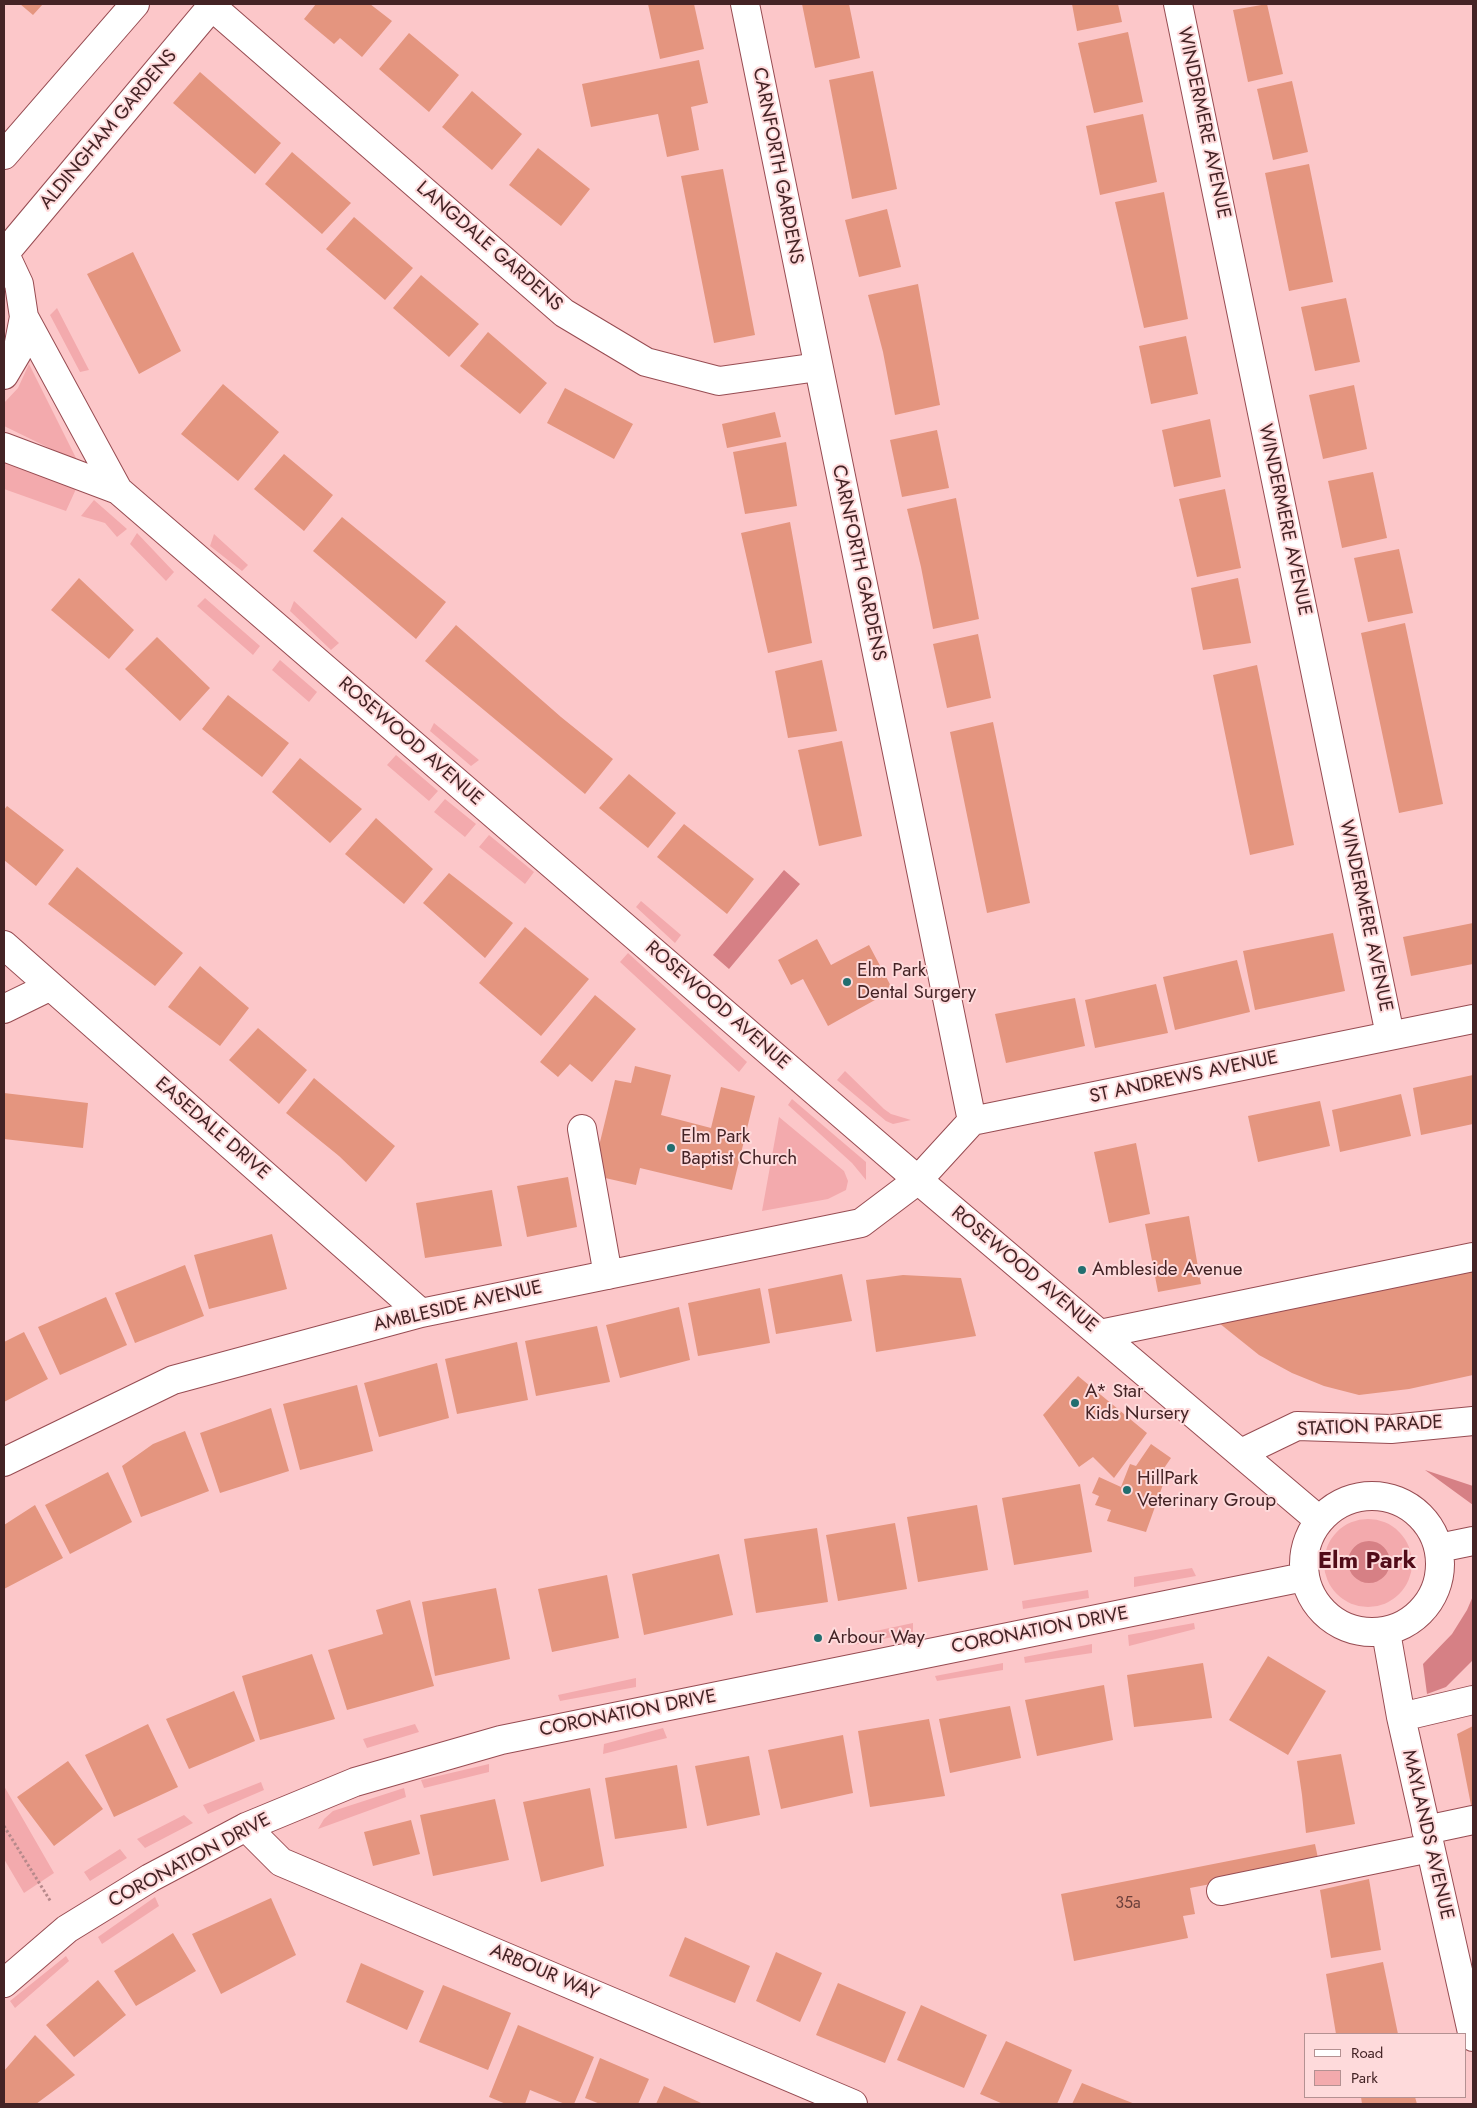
<!DOCTYPE html>
<style>
body{margin:0}
#map{position:relative;width:1477px;height:2108px;overflow:hidden;background:#fcc7c9;font-family:Jost,sans-serif}
canvas{display:block}
.frame{position:absolute;inset:0;border:5px solid #442325;pointer-events:none}
.legend{position:absolute;left:1304px;top:2033px;width:162px;height:65px;box-sizing:border-box;background:#fedadb;border:1px solid #b49192;margin:0;padding:6px 9px;list-style:none;font-size:15px;color:#442325}
.legend li{display:flex;align-items:center;gap:10px;height:25px}
.legend b{width:25px;border:1px solid #b49192}
</style>
<div id="map">
<canvas width="1477" height="2108"></canvas>
<div class="frame"></div>
<ul class="legend">
<li><b style="height:6px;background:#fff"></b>Road</li>
<li><b style="height:14px;background:#f3aaad"></b>Park</li>
</ul>
</div>
<script>
const ctx = document.querySelector('canvas').getContext('2d');
ctx.lineJoin = 'round';
function fill(path, color) {
  ctx.fillStyle = color;
  ctx.fill(path, 'evenodd');
}
function shape(rows) {
  const path = new Path2D();
  for (const r of rows) {
    if (r.length === 3) {
      path.moveTo(r[0] + r[2], r[1]);
      path.arc(r[0], r[1], r[2], 0, 2 * Math.PI);
      continue;
    }
    path.moveTo(r[0], r[1]);
    for (let i = 2; i < r.length; i += 2) path.lineTo(r[i], r[i + 1]);
  }
  return path;
}
function strokePath(path, color, width, dash) {
  ctx.strokeStyle = color;
  ctx.lineWidth = width;
  ctx.lineCap = dash ? 'butt' : 'round';
  ctx.setLineDash(dash || []);
  ctx.stroke(path);
}
function label(font, color, halo, rows, align = 'center') {
  ctx.font = font + ' Jost,sans-serif';
  ctx.lineWidth = 4;
  ctx.setLineDash([]);
  ctx.textBaseline = 'middle';
  ctx.strokeStyle = halo;
  ctx.fillStyle = color;
  for (const [text, x, y, turn = 0] of rows) {
    ctx.save();
    ctx.translate(x, y);
    ctx.rotate((+turn || 0) * Math.PI / 180);
    ctx.textAlign = isNaN(turn) ? turn : align;
    if (halo) ctx.strokeText(text, 0, 0);
    ctx.fillText(text, 0, 0);
    ctx.restore();
  }
}
const green = shape([
 [57,308,89,370,80,372,50,315],
 [29,364,78,462,4,426,4,403,18,388],
 [4,458,22,463,76,489,66,511,4,489],
 [94,500,127,529,117,537,105,523,81,516],
 [137,533,174,572,166,581,130,544],
 [214,534,248,565,242,571,210,546],
 [205,598,260,646,253,655,197,606],
 [294,601,339,643,331,650,290,611],
 [280,660,317,692,309,702,272,670],
 [434,723,479,760,471,766,430,731],
 [396,755,438,791,429,801,387,765],
 [445,799,476,824,465,837,434,812],
 [489,835,534,872,525,884,479,847],
 [641,901,681,935,675,943,636,907],
 [628,953,747,1062,739,1072,620,962],
 [845,1071,884,1109,891,1114,911,1120,893,1124,886,1121,837,1080],
 [792,1099,866,1162,866,1180,852,1163,788,1105],
 [779,1117,844,1171,848,1181,846,1190,828,1199,762,1211],
 [1368,1563,44],
 [1192,1568,1196,1576,1134,1587,1134,1577],
 [1088,1590,1089,1598,1023,1609,1022,1601],
 [913,1623,913,1633,853,1645,852,1636],
 [1194,1623,1195,1629,1129,1646,1128,1635],
 [1092,1644,1092,1653,1025,1663,1024,1657],
 [1003,1663,1003,1670,937,1681,935,1676],
 [636,1678,636,1687,560,1701,558,1695],
 [415,1724,419,1732,367,1748,363,1739],
 [663,1728,667,1738,603,1754,604,1744],
 [489,1764,489,1772,424,1788,421,1780],
 [261,1782,264,1790,208,1814,203,1805],
 [4,1786,54,1873,24,1893,4,1859],
 [404,1788,406,1797,318,1829,324,1819,333,1811],
 [184,1815,193,1823,145,1848,137,1839],
 [120,1849,127,1858,90,1881,84,1872],
 [155,1897,159,1906,102,1944,98,1937],
 [66,1956,69,1961,15,2008,10,2001]
]);
const forest = shape([
 [784,870,800,884,729,969,713,955],
 [1425,1470,1473,1486,1473,1505],
 [1369,1562,21],
 [1473,1596,1473,1660,1446,1687,1427,1694,1423,1664,1452,1634,1467,1610]
]);
const building = shape([
 [20,4,43,4,33,15],
 [316,4,370,4,392,21,362,57,340,38,334,44,304,19],
 [648,4,694,4,704,49,660,59],
 [802,4,849,4,860,58,815,68],
 [1072,4,1118,4,1122,22,1077,31],
 [1267,4,1283,74,1248,82,1233,10],
 [1128,32,1143,102,1094,113,1078,43],
 [409,33,459,75,429,112,379,69],
 [699,60,708,103,691,107,699,150,667,157,658,114,591,127,582,84],
 [873,71,897,189,852,199,829,80],
 [200,72,281,143,255,174,173,103],
 [1292,81,1308,152,1273,160,1257,89],
 [472,91,522,134,492,170,442,127],
 [1143,114,1157,182,1100,195,1086,126],
 [538,148,590,189,561,226,509,185],
 [292,152,351,203,322,234,265,184],
 [1309,164,1333,282,1289,291,1265,173],
 [723,169,755,335,714,343,681,176],
 [1164,192,1188,319,1144,328,1115,202],
 [887,209,901,267,859,277,845,220],
 [354,217,413,268,385,300,326,249],
 [133,252,181,351,139,374,87,274],
 [421,275,479,324,449,357,393,308],
 [918,284,940,405,895,415,883,352,868,295],
 [1346,298,1360,362,1315,371,1301,307],
 [488,332,547,383,520,414,460,366],
 [1186,336,1198,394,1151,404,1139,346],
 [223,384,279,432,238,481,181,434],
 [1354,385,1367,449,1323,459,1309,395],
 [565,388,633,424,614,459,547,423],
 [775,412,781,437,727,448,722,424],
 [1210,419,1221,477,1174,487,1162,430],
 [937,430,949,488,902,497,890,440],
 [786,442,797,506,745,514,733,452],
 [284,454,333,495,304,531,254,489],
 [1373,472,1387,538,1342,548,1328,481],
 [1225,489,1241,568,1197,577,1179,499],
 [956,498,979,619,933,629,921,567,907,509],
 [342,517,446,602,416,639,313,551],
 [790,522,812,643,768,653,741,533],
 [1399,549,1413,613,1368,622,1354,558],
 [79,578,134,630,109,659,51,610],
 [1238,578,1251,643,1203,650,1191,588],
 [1405,623,1443,804,1399,813,1361,633],
 [456,625,561,717,613,759,585,794,425,661],
 [978,634,991,698,947,708,933,644],
 [157,637,210,688,180,721,125,669],
 [822,660,837,731,788,738,775,671],
 [1257,665,1294,845,1250,855,1213,675],
 [228,695,289,743,262,777,202,729],
 [993,722,1030,903,987,913,950,732],
 [842,741,862,836,819,846,798,750],
 [300,758,362,809,330,843,272,792],
 [629,774,676,813,648,848,599,808],
 [7,806,64,850,36,886,4,860,4,810],
 [376,818,433,869,404,904,345,854],
 [684,824,754,879,727,914,657,857],
 [77,867,183,953,155,986,48,904],
 [449,873,513,923,485,958,423,903],
 [1473,923,1473,964,1411,976,1403,937],
 [525,927,589,979,541,1036,479,983],
 [1333,933,1345,991,1255,1010,1243,951],
 [817,939,831,965,869,945,893,990,828,1026,803,979,791,985,778,960],
 [1237,960,1250,1012,1175,1030,1163,977],
 [200,966,249,1008,220,1046,168,1007],
 [1156,984,1168,1033,1095,1048,1085,1000],
 [595,995,636,1029,592,1082,570,1064,558,1077,540,1062],
 [1075,998,1085,1046,1006,1063,995,1014],
 [258,1028,307,1070,279,1104,229,1060],
 [635,1066,671,1075,661,1115,711,1128,721,1087,755,1096,732,1190,640,1168,636,1185,592,1175,615,1080,631,1083],
 [1473,1075,1473,1124,1421,1135,1413,1088],
 [314,1078,395,1146,366,1182,339,1156,286,1113],
 [4,1093,88,1103,83,1148,4,1139],
 [1401,1094,1411,1136,1340,1152,1332,1110],
 [1320,1101,1330,1146,1258,1162,1248,1116],
 [1136,1143,1150,1214,1109,1223,1094,1152],
 [568,1177,577,1227,527,1237,517,1186],
 [492,1190,502,1246,425,1258,416,1203],
 [1189,1216,1201,1284,1158,1292,1145,1224],
 [272,1234,287,1289,209,1309,194,1255],
 [185,1265,204,1316,135,1343,115,1293],
 [1473,1266,1473,1375,1409,1389,1359,1395,1324,1386,1292,1373,1259,1355,1214,1319],
 [842,1274,852,1321,776,1334,768,1289],
 [903,1275,961,1278,976,1336,876,1352,866,1280],
 [760,1288,770,1343,698,1356,688,1303],
 [106,1297,127,1345,60,1375,38,1327],
 [679,1307,690,1360,620,1378,606,1325],
 [597,1326,610,1382,536,1396,525,1341],
 [24,1332,48,1379,4,1402,4,1342],
 [517,1342,528,1400,457,1414,445,1359],
 [437,1363,449,1418,379,1437,364,1383],
 [1078,1376,1147,1433,1114,1478,1093,1457,1079,1467,1043,1415],
 [357,1385,373,1451,300,1470,283,1404],
 [271,1408,289,1471,220,1493,200,1433],
 [185,1431,209,1491,141,1517,122,1466,153,1444],
 [1151,1444,1171,1458,1160,1474,1166,1476,1146,1532,1107,1521,1111,1510,1095,1505,1099,1496,1092,1493,1099,1477,1121,1487,1130,1464,1136,1466],
 [108,1472,132,1522,70,1554,45,1505],
 [1080,1484,1092,1552,1014,1565,1002,1498],
 [35,1505,63,1558,4,1589,4,1525],
 [977,1505,988,1570,918,1582,907,1517],
 [895,1523,907,1589,838,1601,826,1535],
 [817,1528,828,1602,756,1613,744,1539],
 [719,1554,733,1615,644,1635,632,1574],
 [607,1575,619,1638,552,1652,538,1589],
 [496,1588,510,1659,435,1676,422,1602],
 [410,1600,434,1686,347,1710,328,1650,383,1634,376,1610],
 [312,1654,335,1719,260,1740,242,1676],
 [1268,1656,1326,1691,1288,1755,1229,1720],
 [1203,1663,1212,1718,1134,1727,1127,1675],
 [1104,1685,1113,1740,1037,1756,1025,1700],
 [234,1691,255,1741,189,1769,166,1719],
 [1010,1706,1021,1758,950,1773,939,1719],
 [929,1719,945,1796,870,1807,858,1731],
 [148,1724,178,1787,114,1817,85,1755],
 [1473,1726,1473,1810,1472,1810,1457,1734],
 [843,1735,853,1793,781,1809,768,1750],
 [1341,1754,1355,1824,1306,1833,1302,1795,1297,1761],
 [749,1756,760,1815,707,1826,695,1766],
 [68,1761,103,1809,54,1846,17,1797],
 [677,1765,687,1828,615,1839,605,1778],
 [590,1788,604,1866,541,1882,523,1802],
 [495,1799,509,1860,433,1876,420,1815],
 [411,1820,420,1854,373,1866,364,1832],
 [1315,1844,1319,1863,1190,1888,1195,1914,1183,1916,1188,1938,1074,1961,1061,1894],
 [1369,1879,1381,1950,1331,1958,1320,1890],
 [271,1898,296,1955,221,1994,192,1934],
 [173,1933,196,1971,136,2006,114,1971],
 [685,1937,750,1966,735,2003,669,1976],
 [776,1952,822,1973,800,2022,756,2001],
 [1383,1962,1398,2034,1336,2034,1326,1974],
 [361,1963,424,1991,407,2030,346,2002],
 [98,1980,126,2015,74,2057,46,2025],
 [838,1983,906,2012,885,2063,816,2035],
 [443,1985,511,2013,488,2070,419,2042],
 [921,2005,987,2035,964,2088,897,2060],
 [518,2025,594,2057,574,2104,565,2104,530,2090,525,2104,506,2104,489,2097],
 [35,2035,75,2075,36,2104,4,2104,4,2071],
 [1006,2041,1072,2070,1057,2104,1003,2104,980,2094],
 [600,2058,649,2079,638,2104,600,2104,585,2098],
 [1082,2083,1112,2095,1135,2104,1072,2104],
 [664,2086,699,2102,703,2104,656,2104],
 [1361,2097,1415,2097,1417,2104,1362,2104]
]);
const path = shape([
 [4,1826,51,1902]
]);
const minor = shape([
 [209,4,564,313,646,362,719,381,818,367],
 [745,4,972,1121],
 [1178,4,1390,1035],
 [4,155,135,4],
 [4,252,19,284,24,317,17,353,4,375],
 [5,253,212,6],
 [24,317,118,490],
 [4,447,118,490,918,1180,1319,1520],
 [4,945,421,1313],
 [4,1009,49,987],
 [582,1129,608,1275],
 [1100,1334,1473,1257],
 [1241,1453,1297,1426,1391,1429,1473,1421],
 [4,1462,173,1380,421,1313,861,1223,918,1180,972,1121,1473,1019],
 [1372,1564,68],
 [1439,1548,1473,1541],
 [1386,1632,1401,1717,1473,2037],
 [1401,1717,1473,1700],
 [246,1827,281,1862,853,2104],
 [1426,1830,1473,1820],
 [1221,1891,1430,1848],
 [4,1983,67,1929,150,1878,246,1827,355,1782,501,1740,1304,1577]
]);
const markers = [
 [847,982,5,"#226e6f"],
 [671,1148,5,"#226e6f"],
 [1082,1270,5,"#226e6f"],
 [1075,1403,5,"#226e6f"],
 [1127,1490,5,"#226e6f"],
 [818,1638,5,"#226e6f"]
];
const numberNames = [
 ["35a",1128,1904]
];
const streetNames = [
 ["WINDERMERE AVENUE",1203,123,78],
 ["ALDINGHAM GARDENS",109,130,-50],
 ["CARNFORTH GARDENS",777,166,79],
 ["LANGDALE GARDENS",489,247,41],
 ["WINDERMERE AVENUE",1284,520,78],
 ["CARNFORTH GARDENS",858,563,78],
 ["ROSEWOOD AVENUE",410,742,41],
 ["WINDERMERE AVENUE",1365,916,78],
 ["ROSEWOOD AVENUE",717,1006,41],
 ["ST ANDREWS AVENUE",1184,1078,-12],
 ["EASEDALE DRIVE",212,1129,41],
 ["ROSEWOOD AVENUE",1024,1270,40],
 ["AMBLESIDE AVENUE",458,1307,-13],
 ["STATION PARADE",1370,1427,-3],
 ["CORONATION DRIVE",1040,1631,-11],
 ["CORONATION DRIVE",628,1714,-11],
 ["MAYLANDS AVENUE",1427,1835,77],
 ["CORONATION DRIVE",190,1861,-28],
 ["ARBOUR WAY",544,1973,23]
];
const poiNames = [
 ["Elm Park",857,971],
 ["Dental Surgery",857,993],
 ["Elm Park",681,1137],
 ["Baptist Church",681,1159],
 ["Ambleside Avenue",1092,1270],
 ["A* Star",1085,1392],
 ["Kids Nursery",1085,1414],
 ["HillPark",1137,1479],
 ["Veterinary Group",1137,1501],
 ["Arbour Way",828,1638]
];
const districtNames = [
 ["Elm Park",1367,1562]
];
fill(green, '#f3aaad');
fill(forest, '#d68085');
fill(building, '#e4957f');
strokePath(minor, '#974c52', 30);
strokePath(path, '#b7898b', 3, [2.5, 2.5]);
strokePath(minor, '#fff', 28);
for (const [x, y, r, color] of markers) {
  const dot = new Path2D();
  dot.arc(x, y, r, 0, 2 * Math.PI);
  ctx.fillStyle = color;
  ctx.fill(dot);
  strokePath(dot, '#fedadb', 2);
}
label('16px', '#6c403c', null, numberNames);
label('19px', '#442325', '#fedadb', streetNames);
label('19px', '#442325', '#fedadb', poiNames, 'left');
label('bold 24px', '#520c19', '#fedadb', districtNames);
</script>
